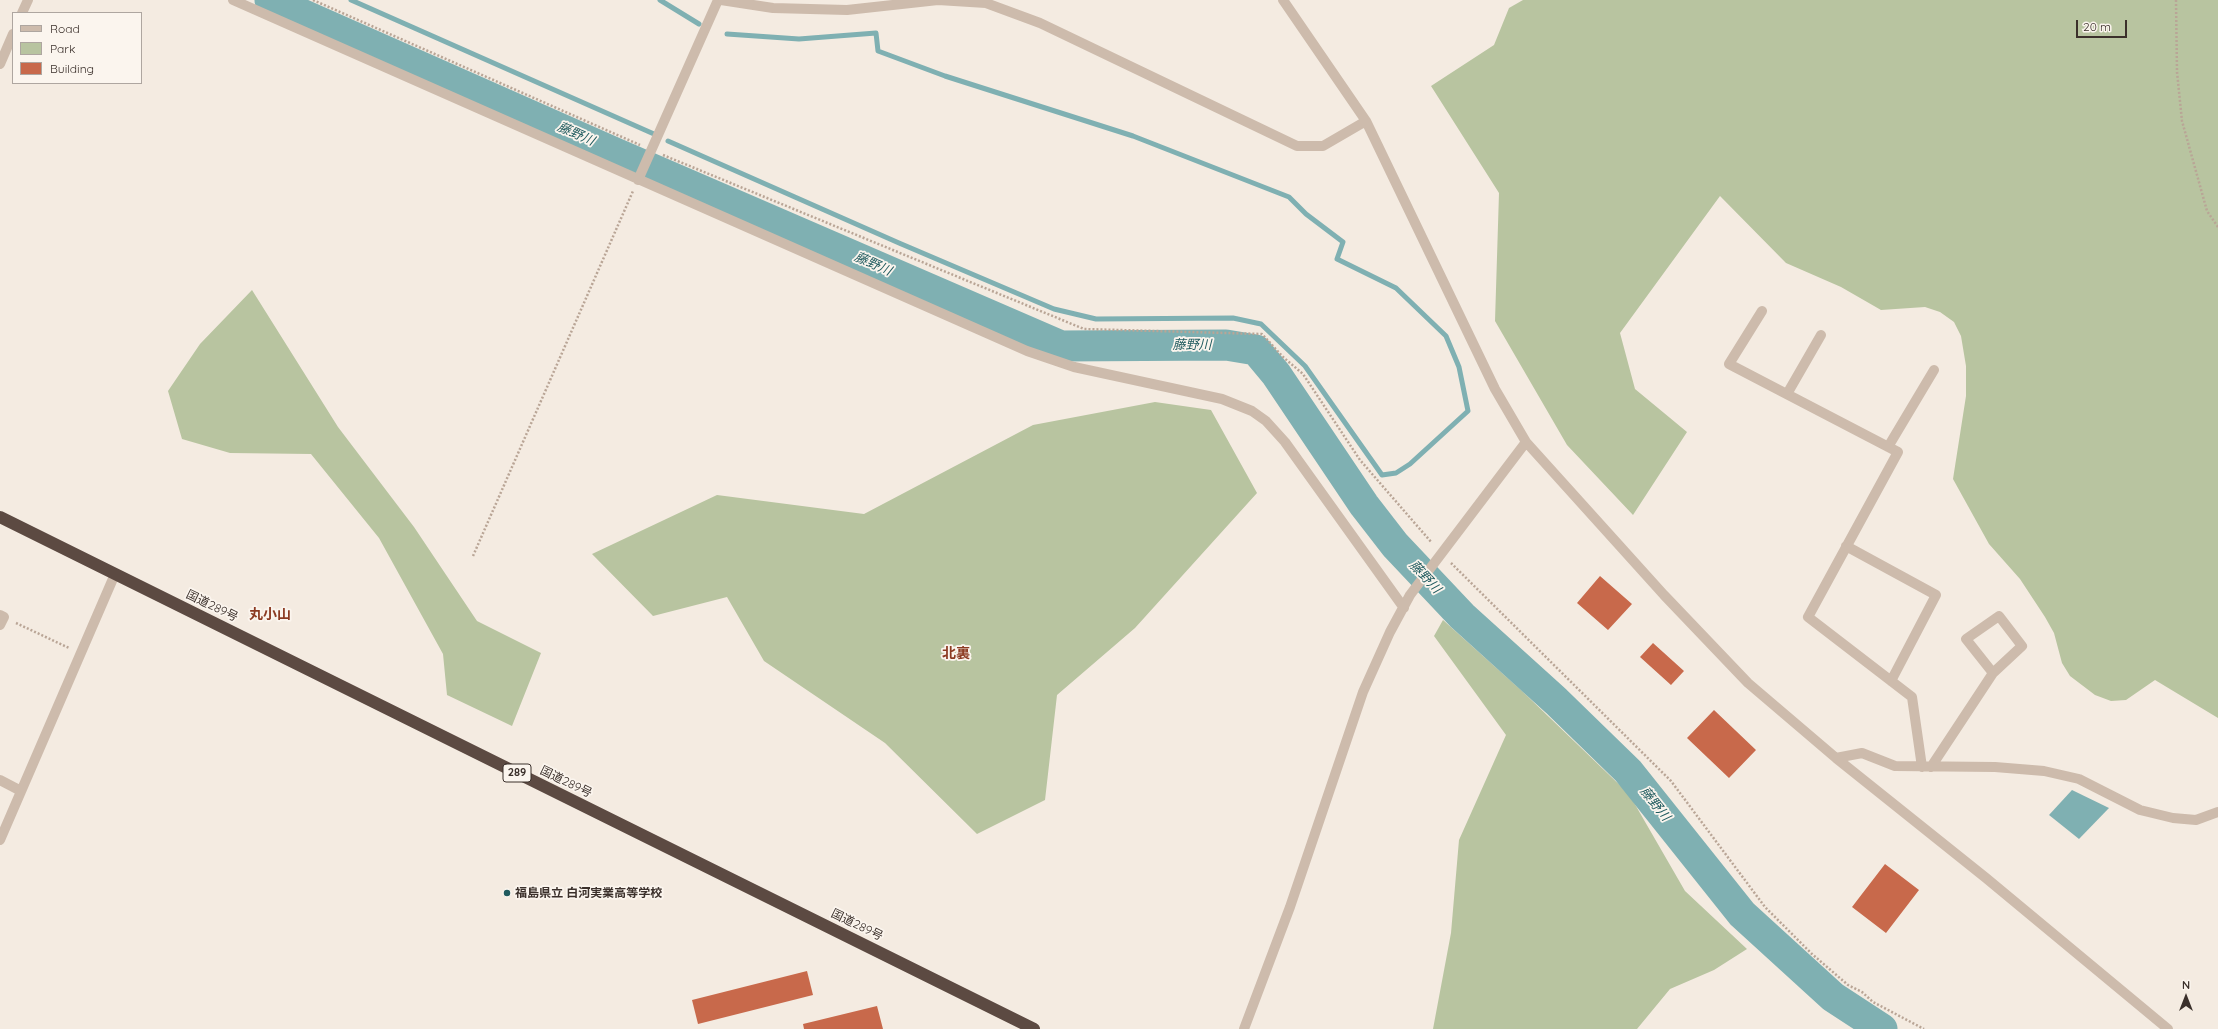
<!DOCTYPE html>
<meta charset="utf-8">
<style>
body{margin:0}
#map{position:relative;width:2218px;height:1029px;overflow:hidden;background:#f4ebe1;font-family:Quicksand,sans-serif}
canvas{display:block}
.legend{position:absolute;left:12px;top:12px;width:130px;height:72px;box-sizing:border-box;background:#fbf5ee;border:1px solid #aea6a0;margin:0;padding:5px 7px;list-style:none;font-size:12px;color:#3b302b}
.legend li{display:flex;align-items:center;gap:8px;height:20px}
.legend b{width:20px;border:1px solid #aea6a0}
.north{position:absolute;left:2166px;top:977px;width:40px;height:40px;-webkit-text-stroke:3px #fbf5ee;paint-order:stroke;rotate:0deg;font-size:11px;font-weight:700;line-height:16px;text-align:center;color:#3b302b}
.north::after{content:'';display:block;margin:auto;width:14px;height:18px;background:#3b302b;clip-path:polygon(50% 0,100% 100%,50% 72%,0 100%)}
.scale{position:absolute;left:2076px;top:20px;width:51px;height:18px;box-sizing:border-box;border:2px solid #3b302b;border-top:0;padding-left:5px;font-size:12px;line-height:14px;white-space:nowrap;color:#3b302b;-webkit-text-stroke:3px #fbf5ee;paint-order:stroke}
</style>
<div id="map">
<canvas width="2218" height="1029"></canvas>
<ul class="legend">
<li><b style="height:5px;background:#cdbbac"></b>Road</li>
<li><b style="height:11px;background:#b8c4a0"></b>Park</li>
<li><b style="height:11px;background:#c8694b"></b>Building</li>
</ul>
<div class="north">N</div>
<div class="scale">20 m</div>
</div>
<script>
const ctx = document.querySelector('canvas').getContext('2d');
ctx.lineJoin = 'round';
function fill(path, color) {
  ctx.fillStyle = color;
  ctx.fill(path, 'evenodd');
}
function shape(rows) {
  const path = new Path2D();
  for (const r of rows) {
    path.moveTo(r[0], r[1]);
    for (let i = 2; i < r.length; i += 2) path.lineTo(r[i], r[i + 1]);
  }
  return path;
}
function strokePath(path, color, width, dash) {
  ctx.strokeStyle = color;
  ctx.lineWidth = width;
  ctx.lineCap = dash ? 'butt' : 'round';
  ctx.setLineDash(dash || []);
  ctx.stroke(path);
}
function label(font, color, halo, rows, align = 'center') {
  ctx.font = font + ' Quicksand,"Noto Sans JP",sans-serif';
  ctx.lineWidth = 3.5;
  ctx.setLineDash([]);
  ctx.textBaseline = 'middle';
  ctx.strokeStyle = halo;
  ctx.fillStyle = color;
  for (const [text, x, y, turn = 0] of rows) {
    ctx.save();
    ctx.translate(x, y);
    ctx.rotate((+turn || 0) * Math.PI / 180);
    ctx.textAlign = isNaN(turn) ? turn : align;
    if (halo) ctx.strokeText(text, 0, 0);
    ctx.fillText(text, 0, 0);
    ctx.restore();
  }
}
const green = shape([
 [1523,0,2218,0,2218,718,2155,680,2126,700,2111,701,2095,695,2070,676,2062,663,2054,633,2045,617,2020,579,1989,544,1953,479,1966,396,1966,366,1961,336,1954,322,1940,312,1925,307,1881,310,1841,287,1786,263,1720,196,1620,333,1635,389,1687,432,1633,515,1567,445,1495,321,1499,193,1431,86,1494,45,1509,8],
 [252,290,338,427,414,527,477,621,541,653,512,726,447,695,443,654,379,538,311,454,230,453,182,439,168,391,200,344],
 [1155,402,1211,410,1257,493,1135,628,1057,695,1045,800,977,834,885,743,764,661,727,597,653,616,592,554,717,495,864,514,1033,425],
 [1443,620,1522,691,1629,794,1685,891,1747,949,1714,970,1670,989,1637,1029,1433,1029,1451,933,1459,840,1506,735,1434,636]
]);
const water = shape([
 [2072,790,2109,808,2079,839,2049,815]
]);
const stream = shape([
 [351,0,654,134],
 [660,0,699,24],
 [668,141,899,243,1054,309,1096,319,1233,318,1261,324,1305,366,1382,475,1396,473,1410,464,1468,411,1459,367,1446,336,1396,288,1337,259,1343,242,1306,214,1289,197,1133,136,945,76,878,51,876,33,799,39,727,34]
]);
const river = shape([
 [270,0,615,153,1061,346,1226,345,1256,350,1276,374,1364,505,1395,545,1462,616,1556,701,1628,771,1742,914,1833,997,1882,1029]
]);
const building = shape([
 [1600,576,1632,604,1608,630,1577,603],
 [1653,643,1684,671,1671,685,1640,657],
 [1714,710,1756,750,1729,778,1687,738],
 [1885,864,1919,890,1886,933,1852,907],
 [807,971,813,995,698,1024,692,1000],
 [877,1006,883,1029,804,1029,803,1024]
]);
const path = shape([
 [313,0,640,145],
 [2176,0,2177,72,2182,121,2207,211,2218,227],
 [663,155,1084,329,1262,334,1283,357,1303,374,1360,460,1432,543],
 [473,556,633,191],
 [1451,563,1671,781,1765,907,1812,954,1848,985,1862,992,1873,1002,1924,1029],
 [16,623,69,648]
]);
const minor = shape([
 [233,0,1027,351,1074,367,1222,399,1252,411,1266,421,1285,442,1404,608],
 [721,0,773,8,847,10,938,0,986,3,1040,23,1297,146,1323,146,1366,121],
 [1283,0,1366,121,1495,389,1526,442,1664,595,1748,683,1836,758,1986,878,2168,1029],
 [22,13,28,0],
 [0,64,13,34],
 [638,180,718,0],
 [1762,311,1729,364,1898,452,1808,617,1912,697,1922,767],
 [1787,394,1821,335],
 [1888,447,1934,370],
 [1846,546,1936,595,1891,681],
 [0,615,4,617,0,625],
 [1836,758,1862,753,1895,766,1995,767,2044,771,2079,779,2140,810,2173,818,2196,820,2218,812],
 [1931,767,1993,673,2022,646,1999,616,1966,639,1993,673],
 [0,780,21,791],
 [0,840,115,574],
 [1244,1029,1290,907,1363,692,1390,632,1410,595,1526,442]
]);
const highway = shape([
 [0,517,1034,1029]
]);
const markers = [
 [507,893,4,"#1f5a5e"]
];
const shields = [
 [517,773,28]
];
const shieldNames = [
 ["289",517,773]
];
const streetNames = [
 ["国道289号",212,606,26],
 ["国道289号",566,782,26],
 ["国道289号",857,925,26]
];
const poiNames = [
 ["福島県立 白河実業高等学校",515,893]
];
const waterNames = [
 ["藤野川",576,134,24],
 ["藤野川",873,264,24],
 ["藤野川",1192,345],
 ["藤野川",1425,577,47],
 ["藤野川",1655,804,51]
];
const quarterNames = [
 ["丸小山",270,615],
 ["北裏",956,654]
];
fill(green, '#b8c4a0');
fill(water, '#7fb0b2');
strokePath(stream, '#7fb0b2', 5);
strokePath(river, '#7fb0b2', 31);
fill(building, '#c8694b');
strokePath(path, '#b9a596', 2.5, [2, 2]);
strokePath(minor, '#cdbbac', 10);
strokePath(highway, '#5c4a42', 12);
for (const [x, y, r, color] of markers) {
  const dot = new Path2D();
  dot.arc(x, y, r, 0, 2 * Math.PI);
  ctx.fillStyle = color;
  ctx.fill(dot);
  strokePath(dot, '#fbf5ee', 1.5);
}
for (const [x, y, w] of shields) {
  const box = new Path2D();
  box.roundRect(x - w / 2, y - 9, w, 18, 3);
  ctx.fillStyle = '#fbf5ee';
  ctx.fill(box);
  strokePath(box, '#3b302b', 1);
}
label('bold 11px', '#3b302b', null, shieldNames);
label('12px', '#3b302b', '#fbf5ee', streetNames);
label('bold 12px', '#3b302b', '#fbf5ee', poiNames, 'left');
label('italic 13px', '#1f5a5e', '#fbf5ee', waterNames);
label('bold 14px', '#8c3b22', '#fbf5ee', quarterNames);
</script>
